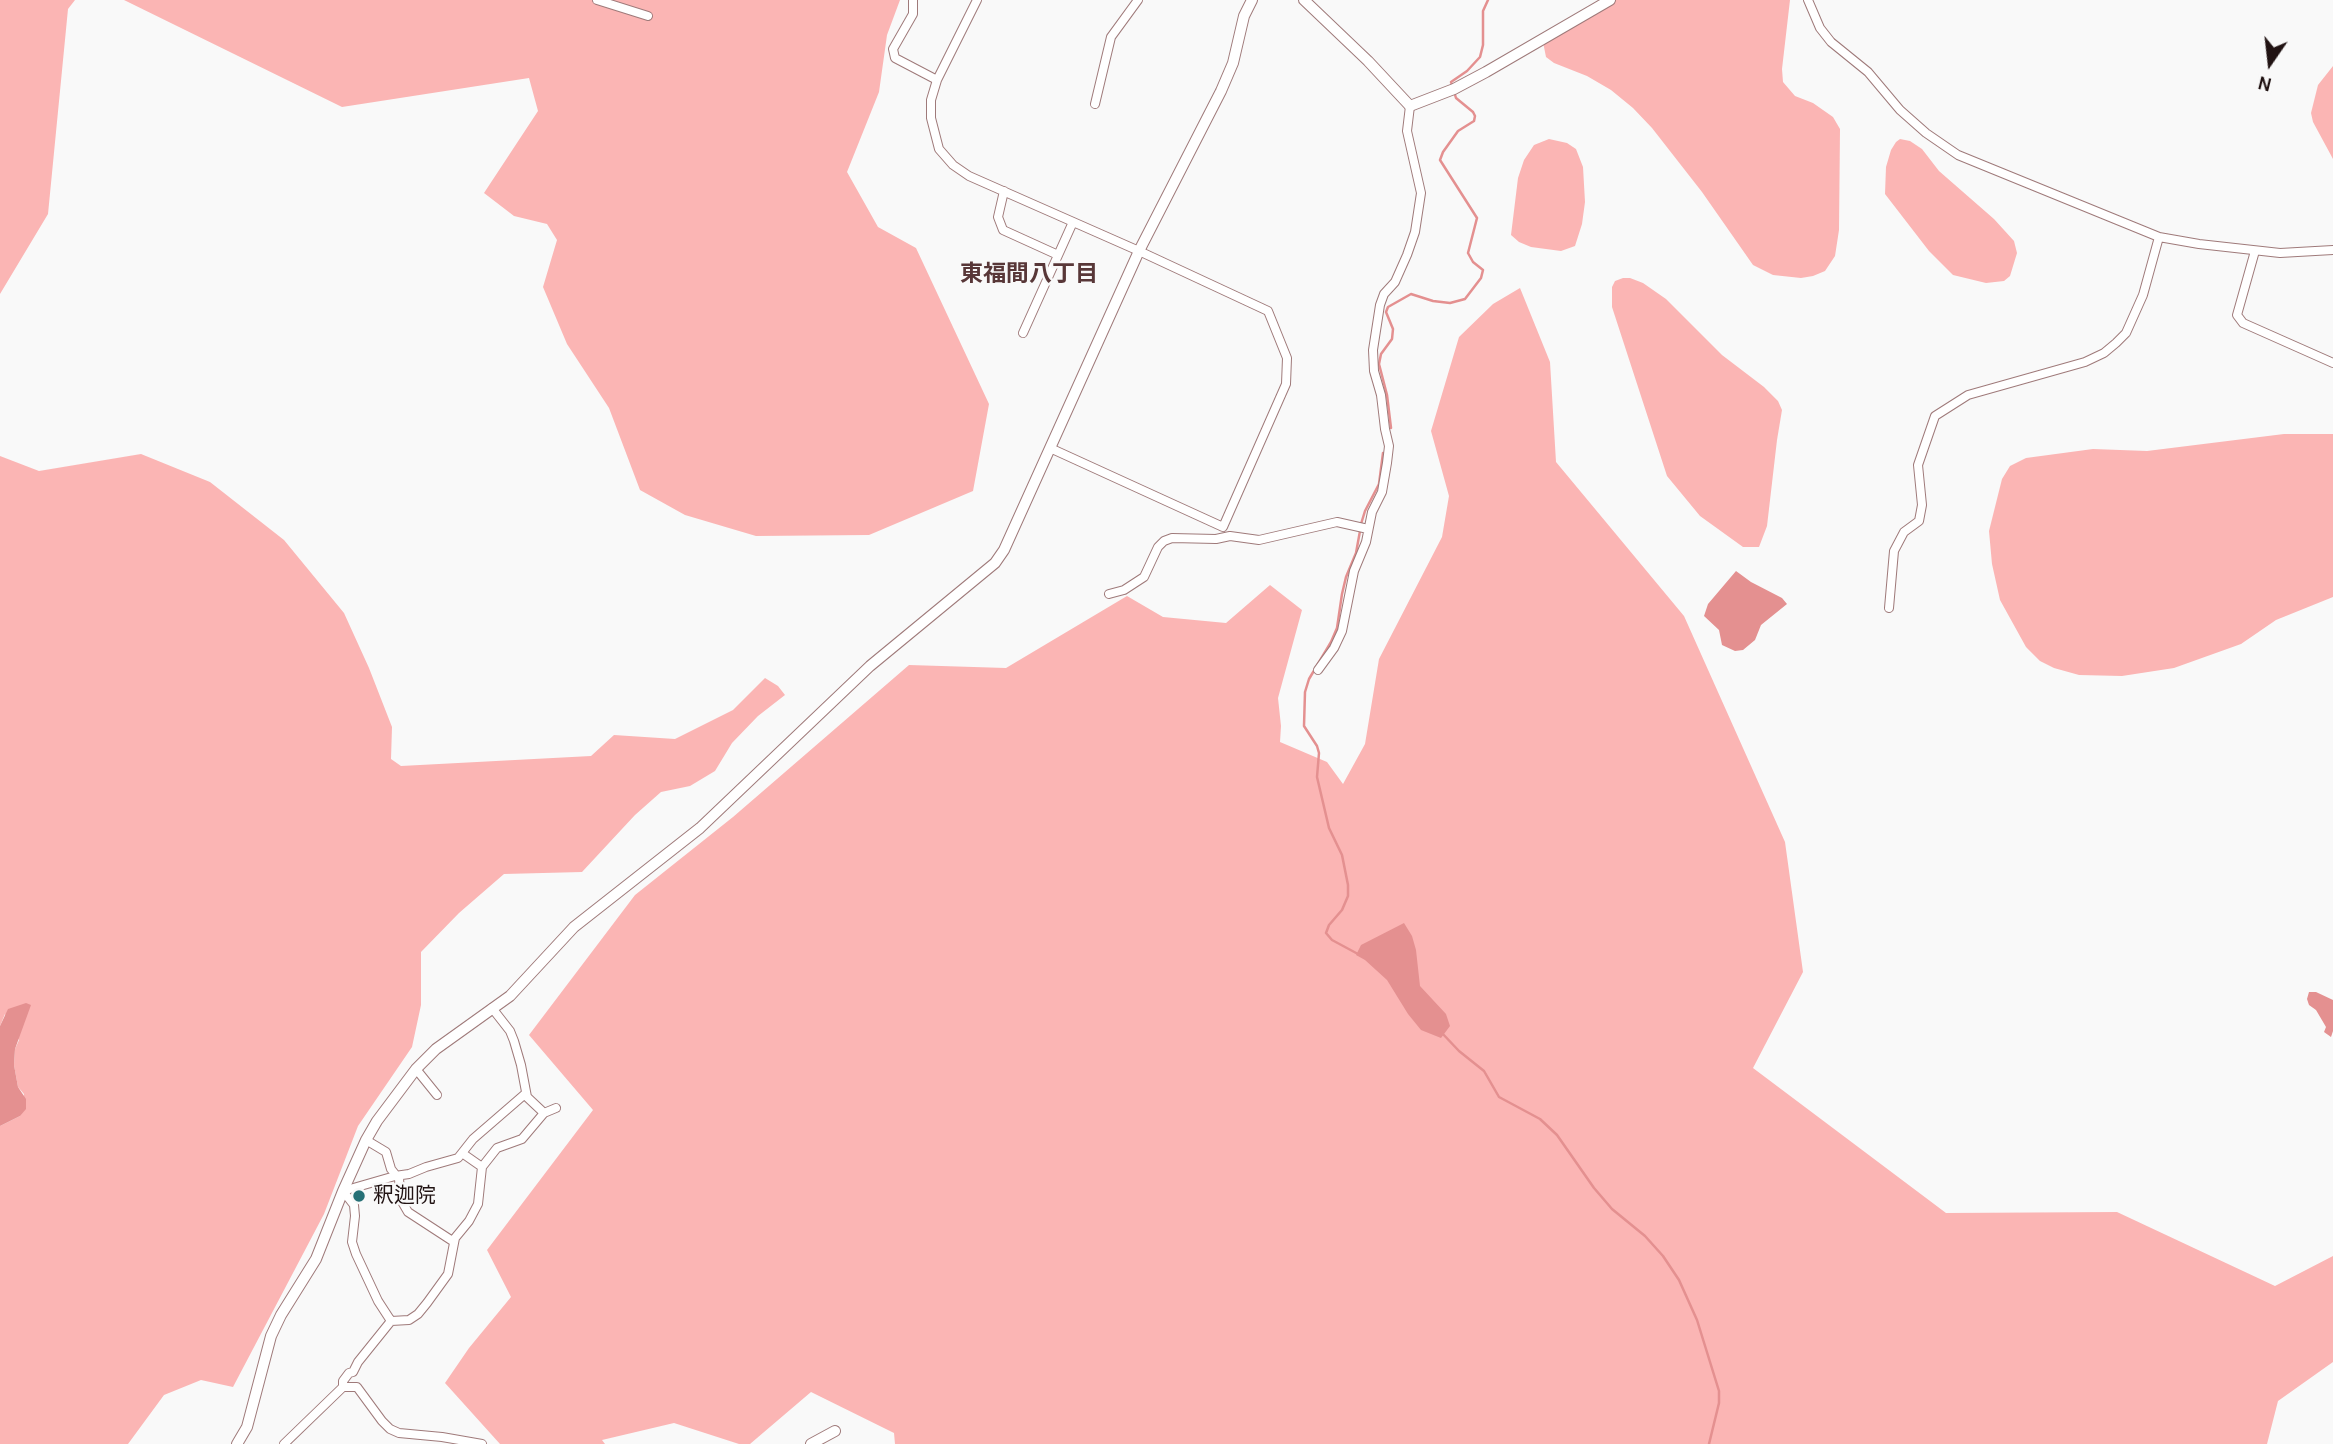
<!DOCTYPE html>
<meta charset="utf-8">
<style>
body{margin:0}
#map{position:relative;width:2333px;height:1444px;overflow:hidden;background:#f9f9f9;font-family:Karla,sans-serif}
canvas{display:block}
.north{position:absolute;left:2235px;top:28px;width:70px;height:70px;-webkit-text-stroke:5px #f9f9f9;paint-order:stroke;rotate:194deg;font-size:19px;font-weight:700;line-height:28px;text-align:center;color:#211313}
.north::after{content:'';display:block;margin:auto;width:24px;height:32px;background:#211313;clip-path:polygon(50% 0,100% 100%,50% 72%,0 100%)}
</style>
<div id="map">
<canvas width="2333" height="1444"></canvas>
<div class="north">N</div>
</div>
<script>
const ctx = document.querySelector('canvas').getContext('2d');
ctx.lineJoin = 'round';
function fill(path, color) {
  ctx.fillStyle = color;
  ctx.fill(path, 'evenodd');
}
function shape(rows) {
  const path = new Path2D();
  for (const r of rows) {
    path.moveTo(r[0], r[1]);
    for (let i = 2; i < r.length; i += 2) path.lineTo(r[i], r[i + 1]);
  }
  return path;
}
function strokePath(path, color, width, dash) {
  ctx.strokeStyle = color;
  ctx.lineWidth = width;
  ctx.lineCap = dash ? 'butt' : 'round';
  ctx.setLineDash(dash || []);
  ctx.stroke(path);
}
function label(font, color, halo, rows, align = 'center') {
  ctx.font = font + ' Karla,"Noto Sans JP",sans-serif';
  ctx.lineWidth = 5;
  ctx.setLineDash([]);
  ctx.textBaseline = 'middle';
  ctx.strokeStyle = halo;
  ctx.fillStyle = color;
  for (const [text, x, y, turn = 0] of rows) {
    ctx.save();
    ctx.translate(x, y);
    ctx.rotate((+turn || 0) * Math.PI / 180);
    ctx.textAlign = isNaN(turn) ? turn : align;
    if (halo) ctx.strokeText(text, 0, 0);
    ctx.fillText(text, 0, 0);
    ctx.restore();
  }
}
const forest = shape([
 [0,0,75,0,68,9,48,214,0,294],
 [124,0,900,0,887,35,879,92,847,172,878,227,916,248,989,404,973,491,869,535,756,536,685,515,640,490,609,408,567,344,543,287,557,240,547,224,514,216,484,193,538,111,529,78,342,107],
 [1601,0,1790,0,1782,69,1783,82,1795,96,1813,103,1833,117,1840,129,1839,230,1835,256,1825,271,1813,276,1801,278,1773,275,1753,265,1702,192,1652,128,1633,108,1611,90,1587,76,1554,63,1546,57,1543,42],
 [2333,66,2333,159,2313,122,2311,113,2318,85],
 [1549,139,1567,143,1576,149,1583,167,1585,202,1582,224,1575,246,1561,251,1531,247,1519,242,1511,235,1518,178,1524,160,1534,145],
 [1900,139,1910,141,1922,149,1939,171,1994,219,2014,241,2017,253,2010,276,2004,281,1986,283,1953,275,1929,251,1885,194,1886,167,1891,150,1896,142],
 [1623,278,1630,278,1643,283,1666,299,1722,355,1764,387,1778,401,1782,410,1777,440,1767,526,1759,547,1743,547,1700,516,1667,476,1612,307,1612,287,1615,281],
 [1520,288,1550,362,1556,462,1684,616,1785,842,1803,972,1753,1068,1946,1213,2117,1212,2275,1286,2333,1256,2333,1362,2278,1401,2267,1444,895,1444,894,1433,811,1392,750,1444,739,1444,674,1423,602,1440,605,1444,500,1444,445,1383,469,1348,511,1297,487,1250,593,1110,529,1035,635,895,733,817,909,665,1006,668,1127,596,1163,617,1226,623,1270,585,1302,610,1278,698,1281,726,1280,742,1327,762,1343,784,1365,744,1379,659,1442,537,1449,496,1431,431,1459,337,1493,304],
 [2284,434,2333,434,2333,597,2276,620,2241,644,2174,668,2122,676,2079,675,2054,668,2040,661,2026,647,2000,600,1992,564,1989,531,2002,479,2010,466,2026,458,2093,449,2147,451],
 [141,454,210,482,284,540,344,613,369,668,392,727,391,759,401,766,591,756,614,735,675,739,733,710,765,678,778,686,785,695,758,716,732,743,715,771,690,786,661,792,635,815,582,872,504,874,459,913,421,952,421,1005,412,1047,358,1126,324,1214,233,1387,201,1380,164,1395,128,1444,0,1444,0,1126,20,1116,24,1094,18,1087,14,1065,15,1049,19,1040,5,1014,0,1026,0,456,39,471]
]);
const water = shape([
 [1736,571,1751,582,1782,598,1787,604,1761,625,1755,640,1743,650,1735,651,1722,645,1719,630,1704,616,1708,604],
 [1404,923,1412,936,1416,950,1420,986,1446,1014,1450,1026,1441,1038,1421,1030,1408,1014,1387,980,1365,960,1356,955,1361,945],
 [2309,992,2316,992,2333,1000,2333,1031,2331,1037,2324,1032,2326,1027,2316,1010,2309,1005,2307,999],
 [26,1003,31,1005,15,1049,14,1065,18,1087,26,1099,26,1109,20,1116,0,1126,0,1026,8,1009]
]);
const stream = shape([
 [1391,428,1387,395,1379,364,1381,354,1392,339,1393,329,1386,312,1388,307,1411,294,1433,301,1450,303,1465,299,1481,278,1483,270,1473,262,1468,253,1477,218,1440,160,1443,152,1458,131,1474,121,1475,116,1473,112,1456,98,1451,82,1467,71,1480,57,1483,45,1483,11,1488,0],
 [1361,524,1365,511,1379,484,1383,453],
 [1358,954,1332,940,1326,933,1329,925,1342,910,1348,896,1348,885,1342,855,1329,828,1317,777,1319,753,1317,746,1304,726,1305,692,1309,679,1331,642,1337,628,1342,594,1346,577,1356,553,1360,531],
 [1441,1032,1459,1051,1484,1071,1499,1097,1540,1119,1557,1135,1594,1188,1612,1209,1645,1236,1663,1256,1679,1280,1697,1320,1719,1391,1719,1403,1709,1444]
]);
const minor = shape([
 [597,0,648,16],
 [913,0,913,14,893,49,895,58,937,80],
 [977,0,937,80,931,100,931,118,939,149,953,165,969,176,1139,251,1268,311,1287,358,1286,384,1223,527,1050,448],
 [1808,0,1820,28,1831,42,1868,72,1900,110,1926,133,1958,155,2159,237,2199,244,2280,253,2333,250],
 [1095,104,1111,37,1138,0],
 [1004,191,998,217,1003,230,1058,255],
 [2255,251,2237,315,2243,323,2333,363],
 [1023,333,1073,222],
 [1109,594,1124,590,1144,577,1158,547,1164,541,1172,538,1216,539,1230,536,1259,540,1337,522,1368,529],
 [1889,608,1894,551,1904,532,1919,521,1922,505,1918,465,1935,416,1968,395,2085,362,2104,353,2116,343,2126,333,2143,295,2159,237],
 [1318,670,1334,648,1342,631,1354,571,1366,542,1372,512,1382,492,1387,463,1389,446,1385,429,1381,395,1374,371,1373,350,1380,305,1384,294,1395,282,1407,255,1415,232,1421,193,1407,131,1410,106],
 [492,1008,510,1031,514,1041,521,1065,527,1097,544,1113],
 [416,1069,437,1095],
 [366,1140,386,1152,391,1169,399,1179,401,1200,408,1212,454,1242],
 [462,1153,482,1167],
 [391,1321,378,1301,356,1254,352,1242,355,1216,354,1205,343,1191,395,1176,409,1174,426,1167,458,1158,473,1139,525,1094],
 [343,1387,357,1387,382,1421,390,1429,399,1433,442,1437,482,1444],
 [284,1444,343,1387,343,1381,349,1373,353,1372,358,1362,391,1321,409,1320,418,1314,427,1303,448,1274,455,1238,469,1221,478,1204,482,1167,497,1148,522,1139,544,1113,556,1108]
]);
const tertiary = shape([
 [1304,0,1368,61,1410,106,1454,89,1486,72,1610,0],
 [237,1444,247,1427,271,1336,281,1315,316,1259,343,1191,366,1140,377,1121,416,1069,436,1049,510,996,574,927,700,828,870,666,995,563,1004,550,1139,251,1221,91,1233,63,1244,16,1252,0],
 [811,1444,835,1431]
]);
const markers = [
 [359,1196,7,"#267076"]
];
const poiNames = [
 ["釈迦院",373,1196]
];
const neighbourhoodNames = [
 ["東福間八丁目",1029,274]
];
fill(forest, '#fbb5b4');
fill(water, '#e49090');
strokePath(stream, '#e49090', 2.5);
strokePath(minor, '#9f7a7a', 10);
strokePath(tertiary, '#9f7a7a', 12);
strokePath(minor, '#fff', 8);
strokePath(tertiary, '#fff', 10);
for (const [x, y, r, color] of markers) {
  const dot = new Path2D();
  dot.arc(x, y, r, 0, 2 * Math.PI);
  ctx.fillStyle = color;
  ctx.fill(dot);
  strokePath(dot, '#f9f9f9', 2.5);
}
label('21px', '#211313', '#f9f9f9', poiNames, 'left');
label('bold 23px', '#583738', '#f9f9f9', neighbourhoodNames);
</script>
